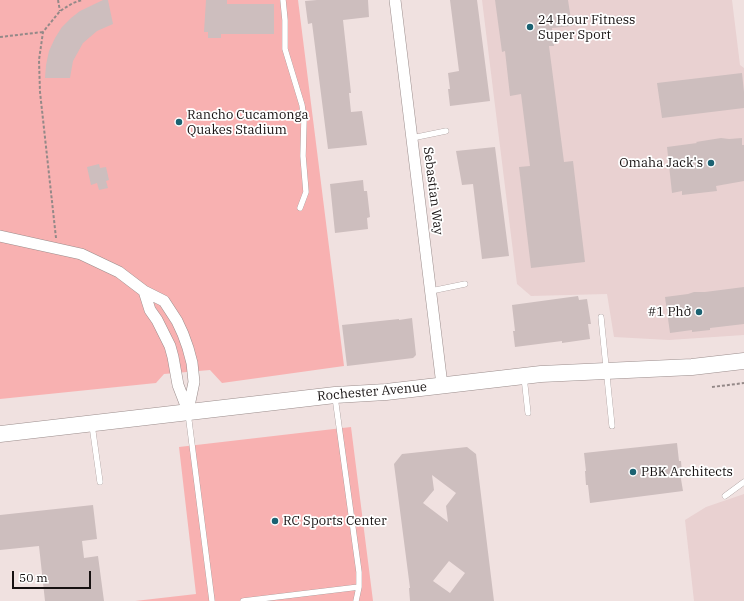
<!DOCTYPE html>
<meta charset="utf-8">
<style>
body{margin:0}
#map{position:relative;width:744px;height:601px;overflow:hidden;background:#f0e1e0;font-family:"IBM Plex Serif",serif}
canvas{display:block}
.scale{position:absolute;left:12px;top:571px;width:79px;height:18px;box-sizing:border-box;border:2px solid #161111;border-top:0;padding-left:5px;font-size:12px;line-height:14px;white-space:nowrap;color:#161111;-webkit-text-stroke:3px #fff;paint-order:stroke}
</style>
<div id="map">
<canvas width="744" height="601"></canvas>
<div class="scale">50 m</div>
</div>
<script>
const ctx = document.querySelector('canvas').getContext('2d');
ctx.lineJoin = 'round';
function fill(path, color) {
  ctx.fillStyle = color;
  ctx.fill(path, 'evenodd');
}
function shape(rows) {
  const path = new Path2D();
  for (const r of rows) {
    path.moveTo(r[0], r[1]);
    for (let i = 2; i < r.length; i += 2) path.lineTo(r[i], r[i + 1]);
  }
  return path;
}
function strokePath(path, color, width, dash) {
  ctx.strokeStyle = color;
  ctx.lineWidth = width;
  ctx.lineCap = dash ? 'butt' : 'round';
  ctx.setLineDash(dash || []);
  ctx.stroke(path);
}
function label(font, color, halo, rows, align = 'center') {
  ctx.font = font + ' "IBM Plex Serif",serif';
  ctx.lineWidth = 3.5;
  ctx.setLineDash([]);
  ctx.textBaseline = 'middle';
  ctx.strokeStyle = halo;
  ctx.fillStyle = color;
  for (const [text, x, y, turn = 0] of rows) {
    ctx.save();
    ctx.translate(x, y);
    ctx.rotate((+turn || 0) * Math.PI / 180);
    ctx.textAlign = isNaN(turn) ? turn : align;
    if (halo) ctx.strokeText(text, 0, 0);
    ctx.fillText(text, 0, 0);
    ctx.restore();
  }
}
const built = shape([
 [482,0,732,0,740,65,744,68,744,335,669,340,614,337,607,294,531,296,517,284],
 [744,494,744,601,694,601,685,520,706,507]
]);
const green = shape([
 [0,0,298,0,344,366,222,383,210,370,164,374,156,383,0,399],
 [351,427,373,601,135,601,196,594,179,447]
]);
const building = shape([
 [103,0,108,0,113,24,97,31,83,43,73,61,70,78,45,78,46,65,49,51,55,38,62,27,71,18,80,11],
 [206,0,227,0,227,4,274,4,274,34,221,34,221,38,208,38,208,32,204,32],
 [317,0,368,0,369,17,343,20,351,93,349,93,351,112,362,111,367,145,328,149,312,23,308,24,305,1],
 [450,0,477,0,490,101,450,106,448,89,450,89,448,73,459,71],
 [495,0,568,0,572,26,552,28,554,46,549,46,564,162,573,161,585,262,531,268,519,167,530,166,521,94,510,96,505,51,502,52],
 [742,73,744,92,744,108,662,118,657,83],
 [721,138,729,139,742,138,742,145,744,145,744,181,716,186,717,191,682,195,682,191,672,193,667,147,697,143,696,142],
 [495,147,509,256,482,259,473,184,462,185,456,151],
 [99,164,100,168,106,167,109,180,106,181,108,188,99,190,97,183,91,185,87,167],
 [363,180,364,191,367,191,370,217,367,218,368,229,335,233,330,184],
 [744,287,744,324,710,328,710,330,692,332,692,330,670,333,665,297,688,294,694,292,705,292],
 [578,296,579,300,587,299,591,324,588,324,590,339,562,343,562,341,515,347,513,331,515,331,512,305],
 [412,318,416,355,413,358,347,366,342,325,399,319,399,320],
 [677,443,679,461,681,461,682,473,680,473,683,491,590,503,588,485,586,485,585,471,586,471,584,453],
 [467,447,476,454,494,601,410,601,409,588,410,588,394,464,402,454],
 [432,475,456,493,446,506,448,522,423,503,434,490],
 [449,561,465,573,450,593,433,581],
 [93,505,97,539,82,541,84,558,98,556,104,601,45,601,39,546,0,550,0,515]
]);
const path = shape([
 [58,0,60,11],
 [0,37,43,32],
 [56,238,40,92,39,60,43,32,60,11,73,3,82,0],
 [712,387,744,383]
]);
const service = shape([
 [283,0,285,20,285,49,302,105,304,120,303,156,306,192,300,208],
 [412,138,446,131],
 [431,291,465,284],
 [601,317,612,426],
 [524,377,528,413],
 [335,397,359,572,359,587,356,601],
 [188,413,212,601],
 [92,425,100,482],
 [725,496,744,482],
 [243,601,359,587]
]);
const minor = shape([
 [395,0,442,385],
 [0,236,81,254,119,272,144,291,164,301,177,321,183,334,188,348,192,363,194,382,188,411],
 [144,291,150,310,157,320,170,346,173,357,178,385,188,411]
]);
const secondary = shape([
 [0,434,335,395,386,392,541,374,692,367,744,361]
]);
const markers = [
 [530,27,4,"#1b6272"],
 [179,122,4,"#1b6272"],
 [711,163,4,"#1b6272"],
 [699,312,4,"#1b6272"],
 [633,472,4,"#1b6272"],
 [275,521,4,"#1b6272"]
];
const poiNames = [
 ["24 Hour Fitness",538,20],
 ["Super Sport",538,35],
 ["Rancho Cucamonga",187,115],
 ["Quakes Stadium",187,130],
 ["Omaha Jack's",703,163,"right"],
 ["#1 Phở",691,312,"right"],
 ["PBK Architects",641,472],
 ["RC Sports Center",283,521]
];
const streetNames = [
 ["Sebastian Way",433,191,83],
 ["Rochester Avenue",372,392,-5]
];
fill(built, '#e9d1d1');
fill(green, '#f8b1b1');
fill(building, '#cdbebe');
strokePath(service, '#9b8d8c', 6);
strokePath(minor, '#9b8d8c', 12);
strokePath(secondary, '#9b8d8c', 17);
strokePath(path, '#948988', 2, [3, 2]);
strokePath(service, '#fff', 5.5);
strokePath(minor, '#fff', 11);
strokePath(secondary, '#fff', 16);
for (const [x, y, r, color] of markers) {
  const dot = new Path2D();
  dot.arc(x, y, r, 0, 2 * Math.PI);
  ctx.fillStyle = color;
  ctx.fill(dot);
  strokePath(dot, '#fff', 1.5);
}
label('13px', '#161111', '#fff', poiNames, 'left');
label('13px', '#161111', '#fff', streetNames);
</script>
